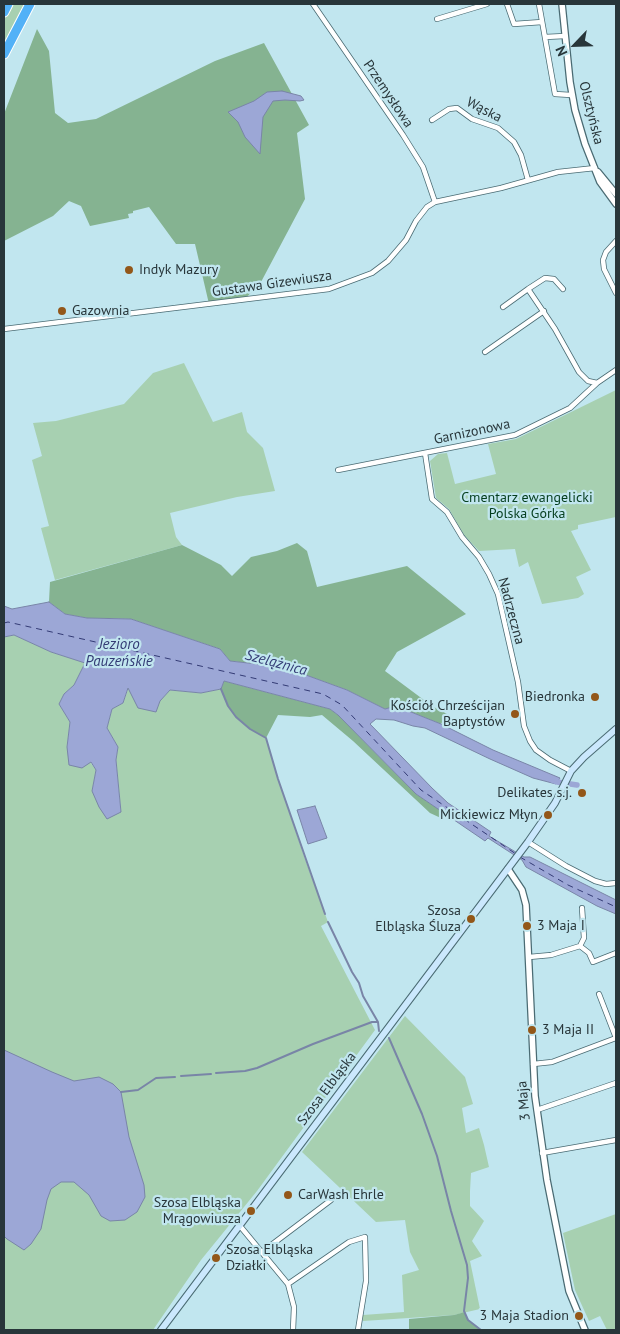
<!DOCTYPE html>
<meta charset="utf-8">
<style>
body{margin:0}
#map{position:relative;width:620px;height:1334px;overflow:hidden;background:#c1e6ef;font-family:"PT Sans",sans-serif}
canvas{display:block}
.frame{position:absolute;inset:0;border:5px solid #28363a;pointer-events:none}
.north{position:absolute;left:550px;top:20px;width:50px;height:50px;-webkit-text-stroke:4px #c1e6ef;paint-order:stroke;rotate:246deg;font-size:14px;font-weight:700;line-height:20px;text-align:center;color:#28363a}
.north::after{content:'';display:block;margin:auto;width:18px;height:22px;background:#28363a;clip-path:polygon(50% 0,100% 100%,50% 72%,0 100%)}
</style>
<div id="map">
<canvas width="620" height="1334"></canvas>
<div class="frame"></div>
<div class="north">N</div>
</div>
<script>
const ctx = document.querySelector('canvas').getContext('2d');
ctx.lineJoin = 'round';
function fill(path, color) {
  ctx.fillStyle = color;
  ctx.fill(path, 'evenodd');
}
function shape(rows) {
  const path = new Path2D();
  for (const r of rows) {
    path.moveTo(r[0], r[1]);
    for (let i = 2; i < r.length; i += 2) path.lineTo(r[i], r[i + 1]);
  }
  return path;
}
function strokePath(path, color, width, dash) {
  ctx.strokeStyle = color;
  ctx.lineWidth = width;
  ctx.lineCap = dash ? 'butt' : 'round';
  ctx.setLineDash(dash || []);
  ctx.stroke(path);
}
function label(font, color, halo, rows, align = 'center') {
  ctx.font = font + ' "PT Sans",sans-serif';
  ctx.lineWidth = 4.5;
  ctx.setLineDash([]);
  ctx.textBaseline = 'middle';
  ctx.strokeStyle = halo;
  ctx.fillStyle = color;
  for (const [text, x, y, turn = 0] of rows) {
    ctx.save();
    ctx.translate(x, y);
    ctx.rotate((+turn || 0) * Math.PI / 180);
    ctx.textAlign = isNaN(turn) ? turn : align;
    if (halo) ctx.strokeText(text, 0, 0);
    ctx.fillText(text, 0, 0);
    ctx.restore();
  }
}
const green = shape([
 [12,4,26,4,4,46,4,20],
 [184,363,213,422,242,412,247,432,263,448,275,491,237,497,170,513,176,537,182,545,55,580,41,528,49,526,32,460,42,456,33,423,56,421,124,404,153,373],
 [616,390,616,517,578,525,578,529,571,531,591,570,576,577,584,594,578,598,542,604,528,562,519,567,515,549,479,551,464,535,449,509,436,498,430,461,438,454,447,453,455,484,496,474,488,444,516,439],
 [14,635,51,652,85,663,74,685,64,694,59,704,70,722,67,747,90,762,96,770,92,791,121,811,116,760,118,747,107,728,112,709,123,703,129,687,155,712,160,701,170,690,201,693,221,689,228,706,250,729,266,738,278,779,305,859,328,922,321,926,375,1030,257,1191,201,1260,153,1330,4,1330,4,637],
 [405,1016,465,1077,473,1104,462,1108,466,1133,479,1128,484,1145,489,1167,471,1173,470,1191,470,1206,484,1221,472,1241,482,1256,470,1261,480,1309,454,1315,363,1321,363,1315,404,1312,402,1275,419,1270,410,1252,405,1220,376,1222,302,1152],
 [616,1214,616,1330,607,1330,600,1316,589,1321,575,1290,563,1233]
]);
const forest = shape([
 [37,29,49,51,55,113,68,123,96,119,215,61,264,43,309,125,297,133,305,199,261,282,244,300,209,304,195,244,176,244,149,207,133,211,133,213,128,214,129,218,90,226,81,206,69,201,53,216,4,241,4,114],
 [297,543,307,551,317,587,407,566,466,614,397,652,385,671,432,706,447,714,441,724,396,706,385,709,347,690,284,667,230,661,220,649,131,619,87,618,65,614,49,602,50,582,182,545,221,565,232,576,251,557,277,551],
 [224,681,330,709,338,715,416,794,449,816,443,819,430,813,353,741,322,715,310,717,278,715,266,738,250,729,236,717,228,706,221,689],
 [465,1312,468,1320,481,1330,409,1330,409,1319,454,1315]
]);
const water = shape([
 [282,91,301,96,304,100,300,101,285,100,273,101,263,117,260,154,245,137,238,122,228,112,254,101,267,92,282,91],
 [49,602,65,614,87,618,131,619,220,649,230,661,284,667,347,690,385,709,396,706,441,724,493,750,560,778,556,784,533,778,490,759,425,728,413,726,394,720,376,719,370,724,432,788,448,803,491,832,489,836,524,857,530,857,616,900,616,914,597,906,526,867,522,860,488,838,485,841,416,794,338,715,330,709,224,681,221,689,201,693,170,690,160,701,156,712,138,708,128,688,123,703,112,709,107,728,118,747,116,760,121,812,107,819,99,807,92,791,96,770,91,762,82,768,69,765,67,747,70,722,59,704,64,694,74,685,85,663,51,652,14,635,4,637,4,606,12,609,49,602],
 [315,806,327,838,308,844,297,810,315,806],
 [4,1050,52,1072,74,1081,99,1077,113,1084,121,1092,129,1137,144,1185,145,1197,137,1212,125,1220,110,1221,101,1216,89,1195,74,1182,61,1182,51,1189,47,1200,41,1229,31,1244,24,1250,7,1239,4,1236,4,1050]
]);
const stream = shape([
 [221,689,228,706,236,717,250,729,266,738,278,779,325,914],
 [328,922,352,972,359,983,363,996,378,1022,379,1031],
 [389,1038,422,1114,437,1156,451,1211,467,1265,468,1278,464,1311,468,1320,481,1330],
 [216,1073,245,1071,257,1068,313,1044,372,1022,378,1022],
 [181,1076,211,1074],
 [121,1092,138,1090,156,1078,175,1077]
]);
const canal = shape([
 [552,780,557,782,577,785]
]);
const ferry = shape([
 [4,623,8,622,323,694,342,705,421,790,516,854],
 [520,857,568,885,616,907]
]);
const minor = shape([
 [313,4,403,135,423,167,435,202],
 [507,4,514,24,542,22],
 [539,4,555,94,571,95],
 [437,19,487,4],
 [545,37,565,36],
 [432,120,449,109,457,108,472,119,498,128,514,142,521,155,528,180],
 [616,241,606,252,603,260,604,269,616,293],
 [528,289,545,278,554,279,563,289],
 [503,307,528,289,555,329,579,372,588,381,597,383,616,370],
 [4,329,329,289,372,273,388,261,406,240,416,221,427,207,435,202,501,188,558,172,595,168],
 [485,352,544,311],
 [425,453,432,499,447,512,462,537,479,557,489,574,498,594,518,682,524,726,530,741,536,750,550,760,571,771],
 [338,470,515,435,570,408,597,383],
 [528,842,566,866,595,881,606,884,616,883],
 [580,946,589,953,593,962,616,953],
 [529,957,551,955,580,946,584,938,582,908],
 [599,994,616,1038],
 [533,1064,552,1062,616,1038],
 [537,1110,616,1083],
 [542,1153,616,1140],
 [240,1226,288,1284,294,1307,293,1330],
 [262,1252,331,1200],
 [288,1284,349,1242,365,1237,366,1281,358,1330]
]);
const tertiary = shape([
 [562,4,570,82,575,110,585,144,600,182,616,204],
 [598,172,616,194],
 [508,869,522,890,526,905,535,1096,547,1180,569,1291,585,1330]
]);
const secondary = shape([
 [161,1330,528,842,555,803,571,771,584,757,616,729]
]);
const motorway = shape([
 [4,12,8,4],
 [4,54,30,4]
]);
const markers = [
 [129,270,5,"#935719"],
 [62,311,5,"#935719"],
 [595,697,5,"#935719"],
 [515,714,5,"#935719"],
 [582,793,5,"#935719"],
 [548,815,5,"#935719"],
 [471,919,5,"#935719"],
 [527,926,5,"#935719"],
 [532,1030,5,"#935719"],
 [288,1195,5,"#935719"],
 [251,1211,5,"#935719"],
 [216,1258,5,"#935719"],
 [579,1316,5,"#935719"]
];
const streetNames = [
 ["Przemysłowa",388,94,56],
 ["Wąska",484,110,27],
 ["Olsztyńska",591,113,76],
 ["Gustawa Gizewiusza",272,284,-8],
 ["Garnizonowa",472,432,-12],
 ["Nadrzeczna",511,611,75],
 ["Szosa Elbląska",327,1089,-53],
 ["3 Maja",524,1101,-95]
];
const poiNames = [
 ["Indyk Mazury",139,270,"left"],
 ["Gazownia",72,311,"left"],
 ["Biedronka",585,697],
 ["Kościół Chrześcijan",505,706],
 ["Baptystów",505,722],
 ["Delikates s.j.",572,793],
 ["Mickiewicz Młyn",538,815],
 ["Szosa",461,911],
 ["Elbląska Śluza",461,927],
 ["3 Maja I",537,926,"left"],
 ["3 Maja II",542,1030,"left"],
 ["CarWash Ehrle",298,1195,"left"],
 ["Szosa Elbląska",241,1203],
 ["Mrągowiusza",241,1219],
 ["Szosa Elbląska",226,1250,"left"],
 ["Działki",226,1266,"left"],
 ["3 Maja Stadion",569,1316]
];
const parkNames = [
 ["Cmentarz ewangelicki",527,498],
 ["Polska Górka",527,514]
];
const waterNames = [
 ["Jezioro",119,645],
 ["Pauzeńskie",119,662],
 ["Szelążnica",276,663,15]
];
fill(green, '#a7d0b1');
fill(forest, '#85b391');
fill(water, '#9ca7d6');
strokePath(water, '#7985a7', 1);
strokePath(stream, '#7985a7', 2);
strokePath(canal, '#9ca7d6', 5.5);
strokePath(ferry, '#333b75', 1, [6, 5]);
strokePath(minor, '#4a6b73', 6);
strokePath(tertiary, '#4a6b73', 8);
strokePath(secondary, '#4a6b73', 8);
strokePath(motorway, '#fff', 11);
strokePath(minor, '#fff', 4.5);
strokePath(tertiary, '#fff', 5.5);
strokePath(secondary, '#cbe8fd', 6);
strokePath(motorway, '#52b1f7', 9);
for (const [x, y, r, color] of markers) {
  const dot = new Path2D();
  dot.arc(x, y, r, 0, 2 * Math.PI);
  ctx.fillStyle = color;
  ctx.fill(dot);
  strokePath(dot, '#c1e6ef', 2);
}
label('14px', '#28363a', '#c1e6ef', streetNames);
label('14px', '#28363a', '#c1e6ef', poiNames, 'right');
label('14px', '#053e1e', '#c1e6ef', parkNames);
label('italic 15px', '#333b75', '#c1e6ef', waterNames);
</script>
